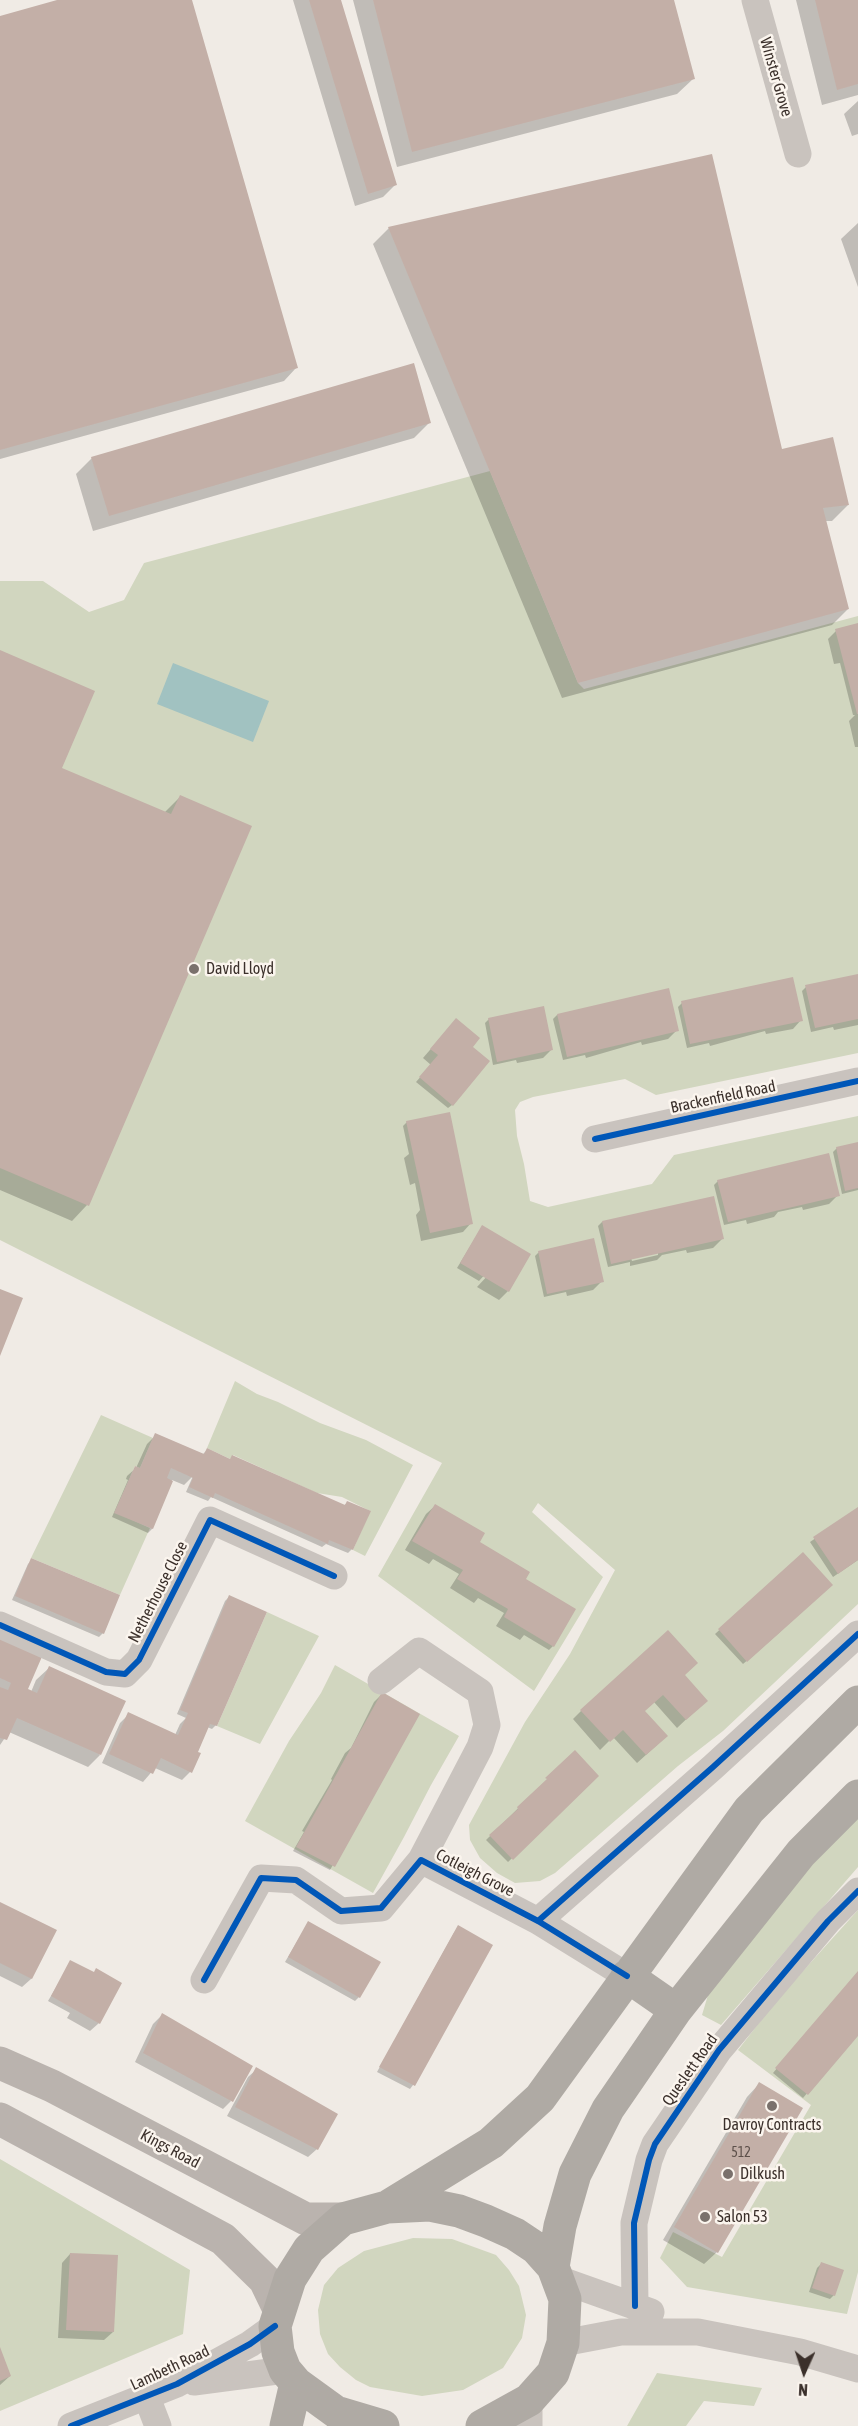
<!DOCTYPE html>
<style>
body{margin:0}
#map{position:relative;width:858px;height:2426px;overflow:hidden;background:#f0ebe5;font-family:"Asap Condensed",sans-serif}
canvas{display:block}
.north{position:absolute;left:774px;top:2342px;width:60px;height:60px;-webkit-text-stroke:4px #fbf5ee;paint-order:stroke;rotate:183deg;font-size:16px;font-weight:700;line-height:24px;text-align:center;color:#3b302b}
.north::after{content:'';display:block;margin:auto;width:21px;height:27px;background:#3b302b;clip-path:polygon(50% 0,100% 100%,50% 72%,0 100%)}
</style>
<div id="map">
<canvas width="858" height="2426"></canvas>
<div class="north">N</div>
</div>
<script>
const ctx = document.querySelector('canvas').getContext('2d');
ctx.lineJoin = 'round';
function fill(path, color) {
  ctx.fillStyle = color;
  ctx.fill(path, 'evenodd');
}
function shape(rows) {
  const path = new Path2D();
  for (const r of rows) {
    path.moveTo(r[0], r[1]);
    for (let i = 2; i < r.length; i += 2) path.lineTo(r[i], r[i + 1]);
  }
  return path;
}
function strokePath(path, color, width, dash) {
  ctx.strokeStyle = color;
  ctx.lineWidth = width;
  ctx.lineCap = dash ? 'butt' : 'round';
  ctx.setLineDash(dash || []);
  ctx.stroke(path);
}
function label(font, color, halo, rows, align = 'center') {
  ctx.font = font + ' "Asap Condensed",sans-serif';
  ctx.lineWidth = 5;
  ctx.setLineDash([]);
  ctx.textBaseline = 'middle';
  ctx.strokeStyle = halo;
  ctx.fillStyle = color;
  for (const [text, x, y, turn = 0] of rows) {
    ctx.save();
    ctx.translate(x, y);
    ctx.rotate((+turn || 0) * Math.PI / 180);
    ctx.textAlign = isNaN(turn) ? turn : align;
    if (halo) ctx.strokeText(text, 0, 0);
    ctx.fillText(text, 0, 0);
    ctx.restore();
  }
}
const green = shape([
 [490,471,578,683,584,689,858,616,858,1053,656,1095,625,1079,533,1097,520,1102,515,1110,517,1136,524,1164,530,1201,548,1207,652,1184,674,1155,858,1116,858,1604,723,1731,678,1766,555,1873,540,1881,515,1883,497,1873,480,1858,470,1840,469,1825,525,1722,570,1654,615,1570,538,1503,532,1512,603,1577,534,1691,378,1576,442,1463,0,1240,0,581,43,581,89,612,124,600,144,563],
 [235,1381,257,1394,278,1402,320,1423,366,1440,413,1465,365,1556,353,1550,370,1511,342,1497,317,1493,233,1455,230,1459,207,1448],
 [101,1415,153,1438,140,1468,135,1466,115,1512,150,1528,120,1595,31,1558],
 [267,1612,319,1636,260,1744,217,1726],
 [335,1665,459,1736,431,1785,404,1837,373,1893,245,1821,289,1741,321,1693],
 [858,1809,858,1867,721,2025,702,2015,711,1985],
 [858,1910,858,2272,847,2314,687,2287,660,2258,673,2232,722,2257,811,2105,738,2050,776,2001],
 [0,2159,190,2270,183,2334,0,2411],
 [413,2238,452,2239,496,2255,509,2270,519,2286,526,2315,522,2338,503,2368,463,2390,422,2396,370,2387,356,2380,340,2367,328,2354,320,2334,318,2310,324,2285,338,2268,364,2251],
 [657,2373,762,2388,754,2406,704,2401,686,2426,627,2426]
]);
const water = shape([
 [173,663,269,701,253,742,157,704]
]);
const shadow = shape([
 [62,0,191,0,296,368,284,381,0,459,0,18],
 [293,0,339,0,395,185,383,197,355,206],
 [353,0,672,0,693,79,677,94,397,167],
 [796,0,858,0,858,95,822,105],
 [858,101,858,134,852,136,844,114],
 [858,223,858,287,841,239],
 [389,228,781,451,848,505,832,521,825,521,848,609,832,625,562,698,373,244],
 [430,422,414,438,93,531,76,474,92,458],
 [858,625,858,747,855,747,849,721,855,715,853,715,840,663,834,664,828,639,836,631],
 [0,652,60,768,164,813,180,797,87,1205,72,1221,0,1190],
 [858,975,858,1025,834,1030,833,1027,811,1032,802,991,806,987],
 [682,1003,801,1020,793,1029,766,1034,765,1031,710,1046,709,1043,687,1048,678,1007],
 [557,1015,677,1030,668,1039,642,1045,641,1042,586,1058,585,1055,563,1060,553,1019],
 [489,1019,552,1049,543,1058,517,1063,516,1060,493,1065,485,1023],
 [448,1029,471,1047,452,1105,448,1108,416,1082,431,1065,423,1058],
 [407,1122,471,1223,463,1232,421,1241,416,1215,420,1210,415,1183,410,1185,404,1158,409,1154,403,1126],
 [858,1144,858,1190,842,1194,833,1152,837,1148],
 [718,1181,838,1195,829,1204,803,1210,802,1207,778,1212,774,1217,747,1224,746,1220,724,1225,714,1185],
 [602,1222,722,1239,713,1248,687,1253,686,1250,662,1255,657,1260,630,1266,630,1262,608,1267,598,1226],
 [658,1252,658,1255,632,1261,631,1258],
 [482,1227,529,1254,508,1291,499,1300,477,1287,490,1273,488,1271,479,1281,457,1268],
 [539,1252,602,1281,593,1290,567,1296,566,1292,544,1297,535,1256],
 [156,1435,202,1455,207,1450,343,1506,347,1503,352,1549,348,1553,326,1544,322,1547,211,1497,208,1501,186,1492,193,1476,184,1485,172,1480,152,1529,148,1533,112,1517,128,1480,126,1479,127,1476,136,1468,147,1444],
 [435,1506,478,1543,553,1646,549,1650,524,1635,520,1640,496,1626,504,1613,478,1598,474,1603,450,1588,459,1574,433,1559,429,1564,405,1550,426,1514],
 [858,1509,858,1560,833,1577,810,1542],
 [803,1554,780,1632,743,1664,715,1634],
 [32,1560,103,1633,99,1637,12,1600,28,1564],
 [229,1597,216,1725,212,1729,207,1727,190,1772,182,1780,155,1768,143,1782,102,1763,120,1723,129,1714,175,1735,180,1724,186,1718,177,1714,225,1601],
 [0,1638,26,1690,31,1692,36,1680,49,1668,100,1755,88,1767,9,1732,0,1745],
 [683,1676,697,1709,677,1728,654,1702,643,1712,657,1745,637,1763,613,1737,600,1750,573,1719,581,1711],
 [382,1694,360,1817,330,1870,293,1851,304,1832,302,1831,332,1780,331,1779,345,1753,351,1748,374,1702],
 [575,1752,597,1776,508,1862,486,1840],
 [0,1903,55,1931,31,1979,22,1987,0,1976],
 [308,1923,359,1997,355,2001,285,1962],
 [455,1931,413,2085,410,2089,377,2072],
 [71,1962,99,2023,90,2031,67,2018,70,2013,48,2001],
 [858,1972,858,2033,803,2098,773,2073],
 [162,2015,231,2101,223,2109,135,2062,153,2024],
 [257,2069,317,2149,308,2157,227,2116,248,2077],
 [759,2084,717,2252,704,2264,663,2240,747,2097],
 [70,2254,113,2332,104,2340,58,2338,62,2263],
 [821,2264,834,2295,830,2299,809,2292,817,2268],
 [0,2351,10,2376,0,2385]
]);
const building = shape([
 [57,0,192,0,298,368,0,450,0,16],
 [309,0,341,0,397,185,368,194],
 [373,0,674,0,695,79,412,152],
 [815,0,858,0,858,84,837,90],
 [712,154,782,449,833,437,849,505,823,508,849,609,578,683,388,227],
 [414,363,431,423,109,516,91,457],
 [858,623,858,714,857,714,835,629],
 [0,650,95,691,62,768,171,814,180,795,252,826,89,1206,0,1168],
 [858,974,858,1019,815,1028,805,985],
 [793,977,803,1021,690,1044,681,1001],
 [669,988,679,1031,567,1057,557,1014],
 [544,1006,553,1050,497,1062,488,1018],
 [456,1018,480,1038,473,1047,490,1061,453,1106,419,1077,438,1055,430,1049],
 [450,1112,473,1224,430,1233,406,1121],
 [858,1142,858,1188,845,1191,836,1147],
 [829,1153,840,1196,728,1222,717,1180],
 [714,1196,724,1239,611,1264,602,1221],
 [482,1225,531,1254,509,1292,460,1263],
 [594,1238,604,1282,547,1294,538,1251],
 [0,1289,23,1298,0,1356],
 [155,1433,204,1454,207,1448,230,1459,232,1455,345,1505,347,1501,371,1511,353,1550,329,1540,328,1544,215,1493,213,1498,189,1487,193,1478,171,1468,167,1478,173,1481,153,1529,114,1513,135,1466,140,1468],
 [435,1504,485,1533,480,1542,530,1572,526,1579,576,1609,554,1647,504,1617,508,1609,457,1579,463,1570,412,1541],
 [858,1507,858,1560,838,1574,813,1537],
 [803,1552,833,1585,747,1662,718,1629],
 [31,1558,120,1595,104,1634,15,1596],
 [229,1595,267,1612,217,1726,210,1724,198,1752,201,1753,192,1773,161,1758,153,1774,109,1754,128,1712,178,1735,188,1713,180,1710],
 [668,1630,698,1663,685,1675,708,1701,686,1720,663,1695,645,1711,668,1736,646,1755,623,1730,610,1742,580,1710],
 [0,1639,44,1652,28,1689,37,1693,49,1666,126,1701,101,1755,17,1718,7,1740,0,1738,0,1687,8,1690,11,1683,0,1678],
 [382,1692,420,1714,335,1867,296,1847],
 [575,1750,599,1776,513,1860,489,1835,518,1809,517,1807,547,1779,545,1778],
 [0,1902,57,1930,32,1979,0,1963],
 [308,1921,381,1962,360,1998,288,1957],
 [458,1925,493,1945,415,2086,379,2067],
 [70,1960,94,1972,96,1968,122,1983,100,2024,51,1996],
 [858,1971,858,2036,808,2095,775,2068],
 [162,2013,253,2066,233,2102,143,2053],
 [256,2067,338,2114,318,2150,235,2107],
 [759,2082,803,2108,718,2253,674,2227],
 [70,2253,118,2255,114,2332,66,2330],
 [821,2262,844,2270,835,2296,812,2288],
 [0,2347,11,2376,0,2381]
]);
const street = shape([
 [755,0,798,154],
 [595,1139,858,1081],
 [0,1625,106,1672,125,1674,139,1660,210,1520,334,1576],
 [381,1681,419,1651,480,1692,487,1725,480,1747,421,1860],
 [538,1921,713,1767,858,1634],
 [204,1980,261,1878,296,1880,341,1911,381,1908,421,1860,538,1921,627,1976],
 [558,2279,651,2312],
 [635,2306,634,2223,649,2160,655,2144,719,2050,828,1921,858,1891],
 [563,2343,621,2332,698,2332,800,2352,858,2369],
 [194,2382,285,2370],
 [146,2395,158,2426],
 [71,2426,177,2384,250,2344,275,2326],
 [529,2426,529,2400]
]);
const secondary = shape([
 [0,2063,52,2086,306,2219,343,2219],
 [0,2119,223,2239,265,2280,279,2309]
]);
const highway = shape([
 [627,1976,676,2010],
 [390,2205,491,2143,540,2098,749,1810,858,1702],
 [553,2267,560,2226,575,2174,608,2109,676,2010,801,1853,858,1796],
 [286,2426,296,2383],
 [383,2426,336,2412,296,2383,285,2370,278,2352,275,2326,290,2279,309,2249,343,2219,387,2207,430,2205,459,2211,486,2221,515,2234,536,2248,553,2267,565,2299,563,2343,553,2373,529,2400,482,2426]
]);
const cycleway = shape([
 [595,1139,858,1081],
 [0,1625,106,1672,125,1674,139,1660,210,1520,334,1576],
 [538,1921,713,1767,858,1634],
 [204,1980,261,1878,296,1880,341,1911,381,1908,421,1860,538,1921,627,1976],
 [635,2306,634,2223,649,2160,655,2144,719,2050,828,1921,858,1891],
 [71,2426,177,2384,250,2344,275,2326]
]);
const markers = [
 [194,969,6,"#7a716c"],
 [772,2106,6,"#7a716c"],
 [728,2174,6,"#7a716c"],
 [705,2217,6,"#7a716c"]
];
const numberNames = [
 ["512",741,2153]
];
const streetNames = [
 ["Winster Grove",776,77,74],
 ["Brackenfield Road",723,1097,-12],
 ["Netherhouse Close",158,1592,-63],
 ["Cotleigh Grove",475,1873,27],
 ["Queslett Road",690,2070,-55],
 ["Kings Road",170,2149,28],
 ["Lambeth Road",170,2368,-25]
];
const poiNames = [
 ["David Lloyd",206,969],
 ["Davroy Contracts",772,2125,"center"],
 ["Dilkush",740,2174],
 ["Salon 53",717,2217]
];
fill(green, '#d1d6bf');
fill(water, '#a1c2c1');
fill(shadow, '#0003');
fill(building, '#c3afa7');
strokePath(street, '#c9c3be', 27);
strokePath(secondary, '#bab3ae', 33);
strokePath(highway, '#afaaa4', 33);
strokePath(cycleway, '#0057b8', 6);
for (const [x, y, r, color] of markers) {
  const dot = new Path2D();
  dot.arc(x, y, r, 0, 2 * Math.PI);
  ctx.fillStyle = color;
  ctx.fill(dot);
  strokePath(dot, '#fbf5ee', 2);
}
label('14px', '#5d504a', null, numberNames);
label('16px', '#3b302b', '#fbf5ee', streetNames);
label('16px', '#3b302b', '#fbf5ee', poiNames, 'left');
</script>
